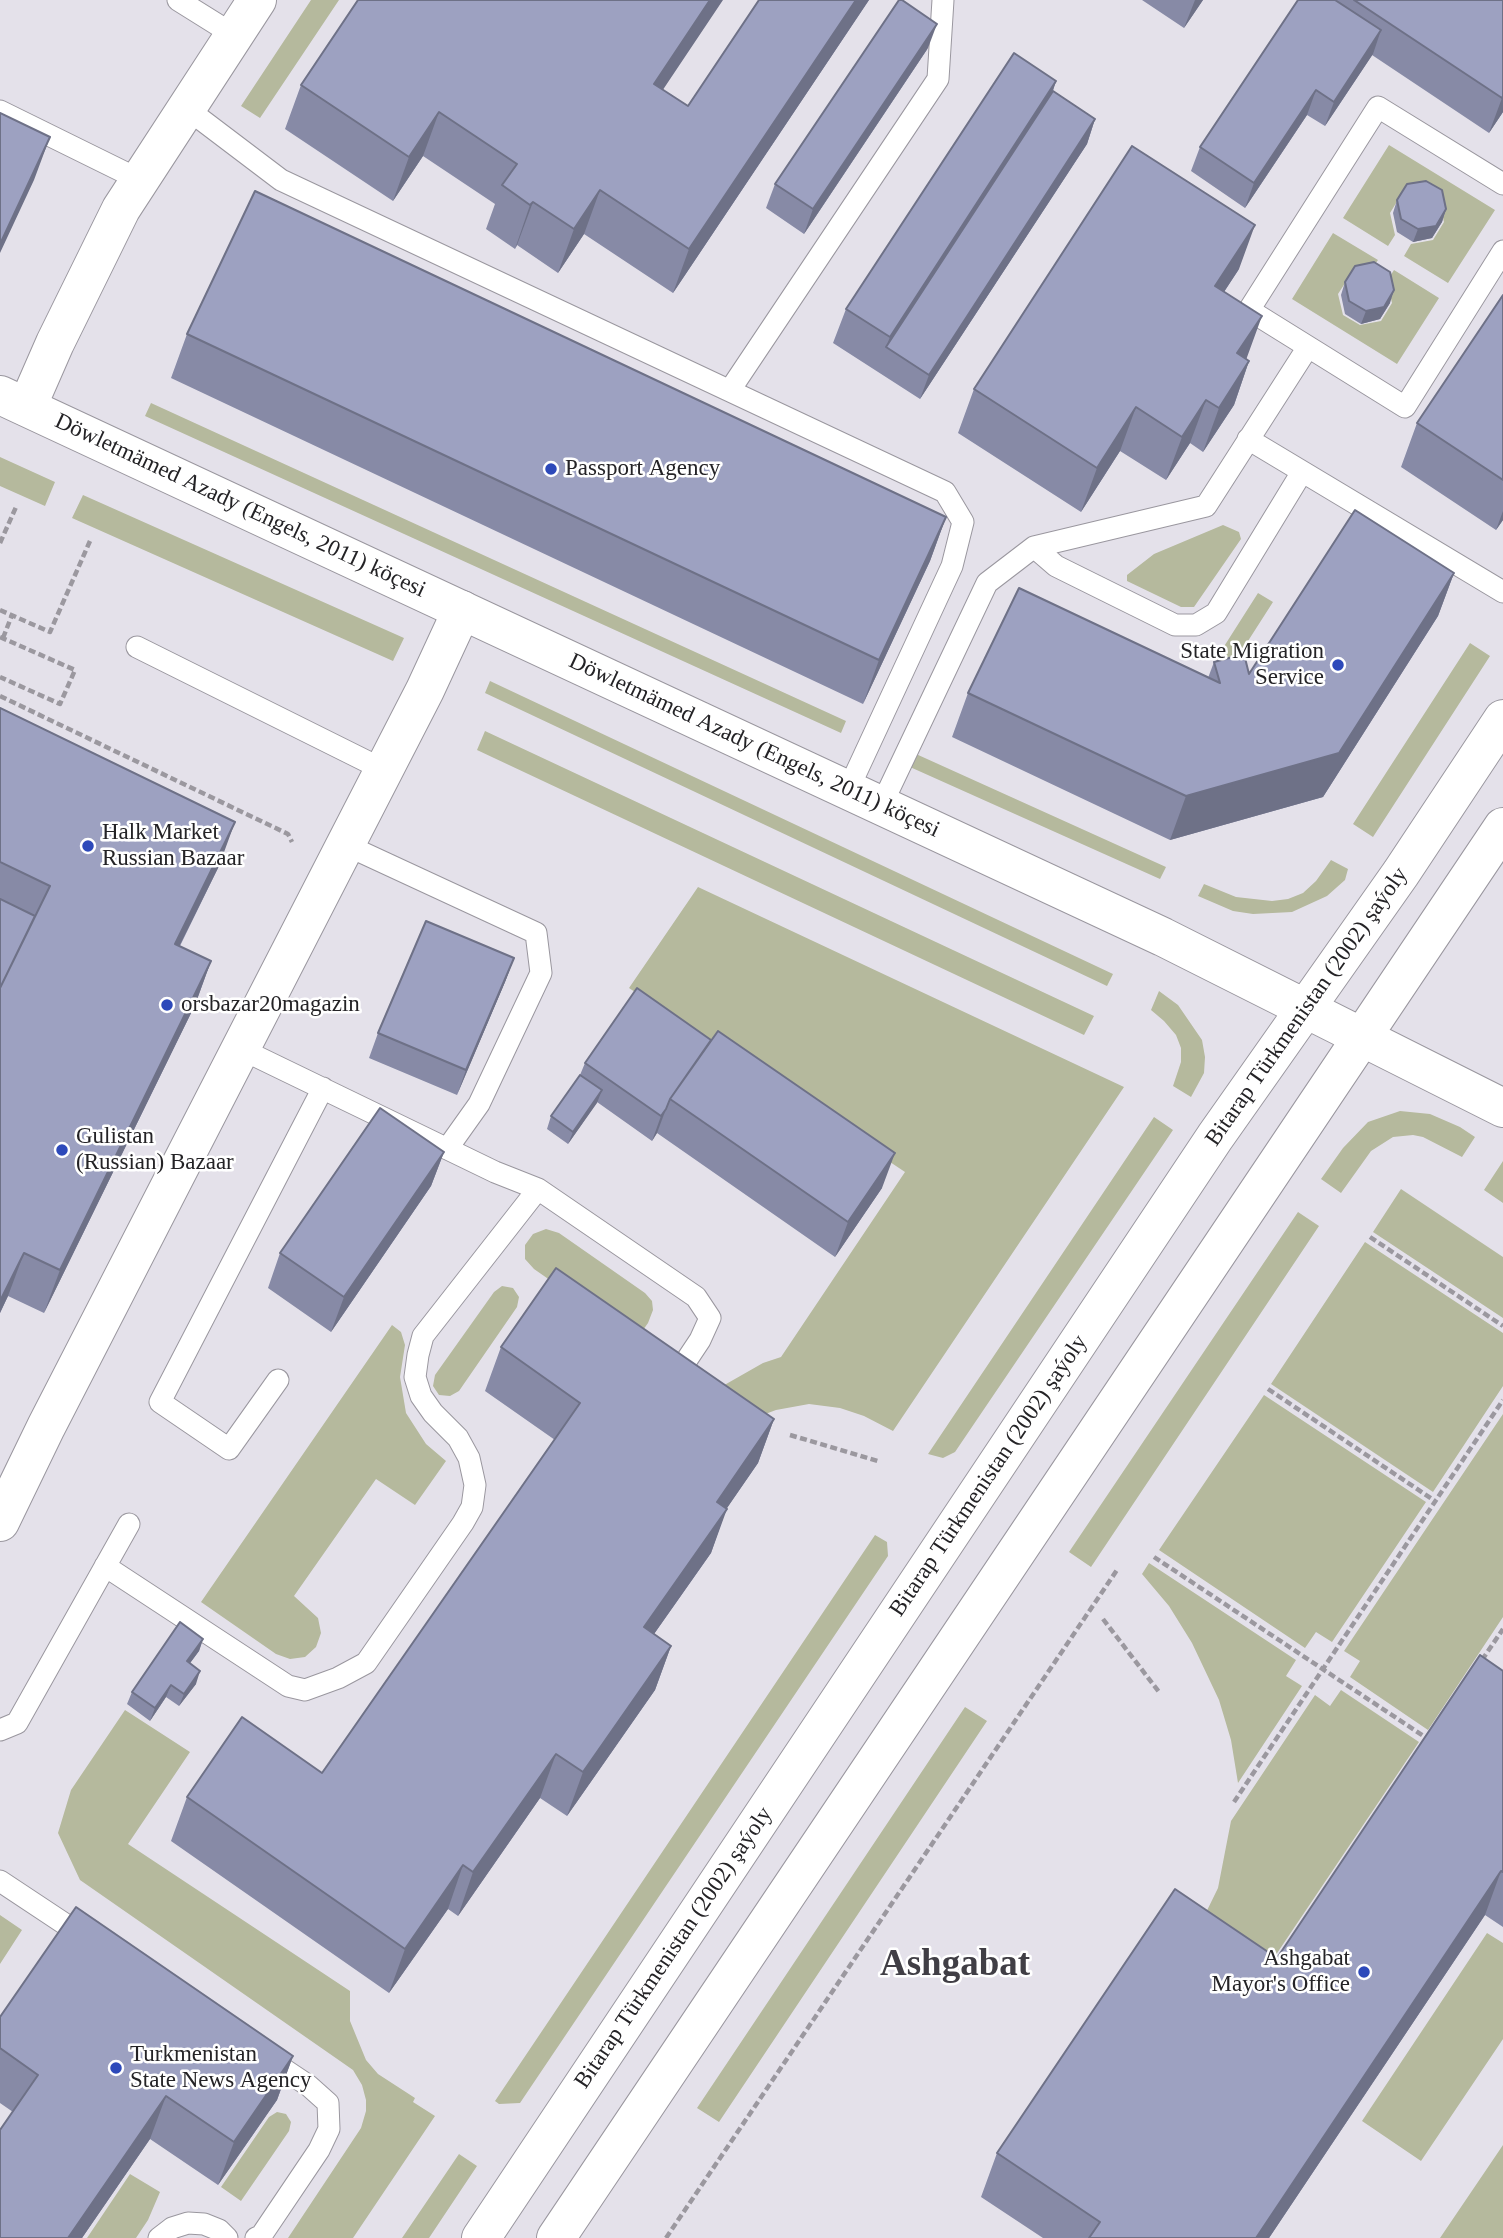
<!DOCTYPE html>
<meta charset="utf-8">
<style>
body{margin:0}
canvas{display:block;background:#e4e1ea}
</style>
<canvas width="1503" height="2238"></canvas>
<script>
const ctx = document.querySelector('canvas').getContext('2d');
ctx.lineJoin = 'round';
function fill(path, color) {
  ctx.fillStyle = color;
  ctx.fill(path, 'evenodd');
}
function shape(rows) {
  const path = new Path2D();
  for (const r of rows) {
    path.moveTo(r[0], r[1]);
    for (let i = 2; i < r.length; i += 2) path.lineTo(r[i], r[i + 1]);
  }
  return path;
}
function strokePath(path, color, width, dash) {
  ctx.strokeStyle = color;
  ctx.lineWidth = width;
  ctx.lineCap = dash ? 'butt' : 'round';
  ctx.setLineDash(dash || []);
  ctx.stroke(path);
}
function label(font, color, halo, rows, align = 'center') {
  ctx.font = font + ' Georgia,serif';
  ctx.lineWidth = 5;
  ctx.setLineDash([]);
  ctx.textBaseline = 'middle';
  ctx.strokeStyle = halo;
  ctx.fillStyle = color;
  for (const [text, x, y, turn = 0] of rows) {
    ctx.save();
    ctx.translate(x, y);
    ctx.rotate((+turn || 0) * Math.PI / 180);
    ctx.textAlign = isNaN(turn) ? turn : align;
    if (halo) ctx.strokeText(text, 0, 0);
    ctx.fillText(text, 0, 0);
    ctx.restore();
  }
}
const green = shape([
 [311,0,339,0,260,118,241,106],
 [1389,145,1495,210,1448,283,1404,256,1411,244,1433,240,1444,222,1439,201,1401,195,1390,213,1395,235,1388,246,1343,218],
 [1333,233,1378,260,1370,271,1349,277,1338,294,1343,315,1360,325,1381,321,1392,303,1387,281,1394,270,1439,298,1397,364,1292,299],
 [151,403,846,721,841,733,145,416],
 [0,457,55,482,45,506,0,486],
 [83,495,404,638,393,661,72,518],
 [1223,525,1239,532,1241,539,1194,607,1181,607,1127,581,1127,575,1154,554],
 [1258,593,1273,602,1223,680,1216,659],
 [1470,643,1490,656,1373,837,1353,824],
 [490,681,1113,974,1107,986,485,693],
 [485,731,1094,1016,1084,1035,477,750],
 [916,754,1166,867,1160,879,910,767],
 [1331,860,1348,869,1345,880,1327,896,1292,912,1253,914,1233,911,1198,896,1204,884,1236,897,1272,901,1288,899,1303,893,1316,881],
 [698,887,1124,1087,893,1431,864,1416,840,1408,809,1404,776,1410,744,1422,684,1408,763,1363,781,1357,905,1172,629,988],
 [1159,991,1178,1005,1202,1040,1205,1057,1204,1073,1191,1097,1173,1086,1181,1062,1181,1048,1176,1035,1164,1021,1151,1010],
 [1400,1111,1430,1114,1460,1127,1475,1137,1462,1157,1423,1137,1413,1135,1393,1137,1371,1151,1341,1193,1321,1179,1343,1148,1368,1122],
 [1154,1117,1173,1130,955,1452,943,1458,928,1454],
 [1503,1161,1503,1203,1484,1190],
 [1401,1189,1503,1257,1503,1318,1373,1232],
 [1298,1212,1319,1226,1091,1567,1069,1552],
 [546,1229,559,1233,645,1293,652,1301,653,1310,648,1323,636,1340,534,1269,525,1259,525,1245,533,1234],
 [1365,1242,1503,1333,1503,1386,1433,1492,1271,1384],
 [502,1286,513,1288,519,1297,517,1307,459,1391,450,1396,439,1395,433,1386,435,1375,494,1292],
 [392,1325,401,1332,405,1345,400,1377,406,1413,426,1444,446,1461,415,1505,376,1479,294,1596,318,1618,321,1633,316,1647,305,1657,290,1659,276,1654,201,1602],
 [1264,1395,1426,1502,1332,1642,1316,1632,1305,1648,1159,1550],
 [1503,1414,1503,1617,1428,1730,1350,1677,1360,1661,1344,1651],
 [875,1535,887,1542,888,1556,520,2103,499,2104,495,2101],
 [1149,1563,1296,1660,1286,1676,1302,1686,1238,1783,1231,1740,1219,1700,1192,1643,1169,1606,1142,1574],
 [1341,1690,1419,1742,1261,1977,1196,1933,1218,1888,1231,1821,1315,1695,1330,1706],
 [965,1707,987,1721,719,2122,697,2108],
 [125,1710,190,1752,128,1844,350,1991,350,2021,366,2060,378,2074,415,2098,413,2102,435,2116,353,2238,288,2238,361,2128,366,2111,366,2100,362,2085,353,2070,80,1880,58,1833,71,1790],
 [0,1915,22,1930,0,1964],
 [1487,1933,1503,1943,1503,2039,1421,2161,1362,2121],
 [277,2112,286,2114,291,2122,289,2131,241,2201,221,2187,269,2117],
 [1503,2145,1503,2238,1440,2238],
 [459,2154,477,2166,429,2238,402,2238],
 [130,2174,160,2192,148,2220,136,2238,87,2238]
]);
const path = shape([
 [0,543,16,507],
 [0,610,50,632,90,541],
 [0,637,75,670,60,704,0,677],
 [3,638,12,615],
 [0,696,288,834,292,842],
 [1370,1237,1503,1326],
 [1268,1389,1435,1501],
 [790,1435,878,1461],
 [1154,1557,1428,1739],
 [1103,1619,1159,1692],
 [1482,1660,1503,1629],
 [1234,1802,1503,1400],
 [666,2238,1117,1570]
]);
const service = shape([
 [178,0,234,35],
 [186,108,281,180,945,492,963,522,952,566,848,790],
 [0,111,140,180],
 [1503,184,1378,107,1249,310,1405,407,1503,251],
 [730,390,938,79,943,0],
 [1248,439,1503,592],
 [1034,547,1056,566,1175,625,1196,625,1216,613,1302,472],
 [137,647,384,770],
 [881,806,987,583,1034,547,1206,506,1308,347],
 [346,845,536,933,541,973,479,1104,447,1149],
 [241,1049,495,1172,538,1189,696,1297,710,1318,700,1340,678,1373],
 [278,1380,229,1449,160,1402,323,1088],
 [105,1566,288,1686,305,1690,338,1678,366,1663,463,1523,472,1507,475,1485,469,1458,458,1438,433,1413,421,1396,415,1377,418,1355,423,1336,538,1189],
 [0,1730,17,1723,129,1524],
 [0,1881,89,1940],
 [159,2238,172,2228,188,2223,204,2224,219,2230,227,2238],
 [256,2238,261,2236,319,2150,329,2129,328,2103,309,2086,264,2056]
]);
const minor = shape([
 [27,407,55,343,121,209,257,0],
 [0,1522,46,1427,425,690,462,610]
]);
const tertiary = shape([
 [0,395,1163,937,1503,1108],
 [481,2238,1215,1137,1401,873,1503,719],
 [556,2238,1503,827]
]);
const wall = shape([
 [759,0,869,0,673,293,584,234,558,273,517,245,515,249,486,229,495,204,423,156,393,201,285,129,301,85,663,90,688,106],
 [1142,0,1203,0,1184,28],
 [1337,0,1503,0,1503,112,1489,133,1372,55,1325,126,1307,115,1245,208,1191,171,1200,147],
 [928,48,804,234,766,208,775,184],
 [1056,81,1053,91,1095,119,1087,144,920,399,833,343,846,309],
 [1397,200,1446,209,1442,222,1432,238,1413,242,1397,232,1393,213],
 [1239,269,1224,292,1246,359,1249,361,1234,405,1203,452,1190,443,1166,480,1120,451,1081,512,958,433,974,389],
 [1345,282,1390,303,1380,319,1361,324,1345,314,1341,295],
 [1503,295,1503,520,1496,530,1401,467,1417,423],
 [187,334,946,517,930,561,863,704,171,378],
 [1454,573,1438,616,1323,797,1170,840,952,737,968,693,1208,678,1214,662,1249,674],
 [0,708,219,866,180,946,211,961,195,1005,44,1313,8,1296,0,1313],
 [514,958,505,982,457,1095,369,1058,378,1033],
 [585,1063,882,1188,835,1257,657,1133,652,1141,597,1102,568,1144,547,1129,551,1116,580,1075],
 [444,1152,431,1186,331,1332,268,1288,280,1253],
 [501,1347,774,1419,758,1463,726,1509,711,1553,654,1634,671,1646,655,1690,567,1816,540,1798,458,1916,448,1909,389,1993,171,1841,187,1797,322,1773,555,1440,485,1391],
 [203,1639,199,1651,190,1663,196,1684,179,1706,166,1697,150,1721,127,1704,132,1692],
 [1503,1671,1503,1927,1485,1915,1269,2238,1043,2238,981,2197,997,2153,1277,1958],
 [0,2017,293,2056,277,2100,218,2185,150,2139,82,2238,0,2238,13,2112,0,2103]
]);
const shadedWall = shape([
 [710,0,723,0,638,127,654,84],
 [856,0,869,0,673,293,689,249],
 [1195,0,1203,0,1184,28],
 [937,24,928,48,804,234,813,209],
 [1381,30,1373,54,1325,126,1334,102],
 [1056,81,1044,116,886,347,890,337],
 [1316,90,1307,115,1245,208,1254,183],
 [1503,96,1503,112,1489,133,1502,98],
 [439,112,423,156,393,201,409,157],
 [1095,119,1087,144,920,399,929,375],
 [50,137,34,180,0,253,0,244],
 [600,190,584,234,558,273,574,229],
 [533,202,517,245,515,249,530,205],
 [1446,209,1442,222,1432,238,1413,242,1418,229],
 [1255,225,1239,269,1199,330,1215,286],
 [1394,290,1390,303,1380,319,1361,324,1366,311],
 [1262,316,1246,360,1237,353],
 [1249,361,1234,405,1203,452,1219,408],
 [1206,400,1190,443,1166,480,1182,437],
 [1136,407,1120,451,1081,512,1097,468],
 [1503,511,1503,520,1496,530],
 [946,517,930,561,863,704,879,660],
 [1454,573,1438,616,1323,797,1170,840,1186,796],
 [235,822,219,866,159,987,175,944],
 [514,958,505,982,457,1095,466,1070],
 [211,961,195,1005,44,1313,60,1270],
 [602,1090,597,1103,568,1144,573,1132],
 [666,1109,657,1133,652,1141,661,1116],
 [444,1152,431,1186,331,1332,344,1297],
 [895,1153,882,1188,835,1257,848,1222],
 [24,1253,8,1296,0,1313,0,1301],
 [774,1419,758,1463,701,1546,717,1502],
 [727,1509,711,1553,628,1671,644,1627],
 [203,1639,199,1651,182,1674,187,1661],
 [671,1646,655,1690,567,1816,583,1772],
 [200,1671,196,1684,179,1706,184,1694],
 [171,1685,166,1697,150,1721,155,1708],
 [556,1754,540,1798,458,1916,473,1872],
 [463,1865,448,1909,389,1993,405,1949],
 [1501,1871,1485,1915,1269,2238,1256,2238],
 [293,2056,277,2100,218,2185,234,2142],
 [166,2096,150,2139,82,2238,68,2238]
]);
const building = shape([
 [358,0,710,0,654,84,688,106,759,0,856,0,689,249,600,190,574,229,533,202,530,205,502,185,517,164,439,112,409,157,301,85,358,0],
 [899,0,902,0,937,24,813,209,775,184,899,0],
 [1298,0,1335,0,1381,30,1334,102,1316,90,1254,183,1200,147,1298,0],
 [1354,0,1503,0,1503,96,1502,98,1354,0],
 [1014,53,1056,81,890,337,846,309,1014,53],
 [1053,91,1095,119,929,375,886,347,1053,91],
 [0,113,50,137,0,244,0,113],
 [1132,146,1255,225,1215,286,1262,316,1237,353,1249,361,1219,408,1206,400,1182,437,1136,407,1097,468,974,389,1132,146],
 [1426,181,1442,190,1446,209,1436,226,1418,229,1401,219,1397,200,1407,184,1426,181],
 [255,191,946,517,879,660,187,334,255,191],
 [1374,262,1390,272,1394,290,1384,307,1366,311,1349,301,1345,282,1355,266,1374,262],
 [1503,295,1503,480,1417,423,1503,295],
 [1355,510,1454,573,1339,753,1186,796,968,693,1019,588,1220,683,1214,662,1244,654,1249,674,1355,510],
 [0,708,235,822,175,944,211,961,60,1270,24,1253,0,1301,0,988,50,886,0,862,0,708],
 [0,899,35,916,0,988,0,899],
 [426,921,514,958,466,1070,378,1033,426,921],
 [637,988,711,1040,670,1099,666,1109,661,1116,585,1063,637,988],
 [718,1031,895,1153,848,1222,670,1099,718,1031],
 [580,1075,602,1090,573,1132,551,1116,580,1075],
 [380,1108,444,1152,344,1297,280,1253,380,1108],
 [556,1268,774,1419,717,1502,727,1509,644,1627,671,1646,583,1772,556,1754,473,1872,463,1865,405,1949,187,1797,242,1717,322,1773,580,1403,501,1347,556,1268],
 [180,1622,203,1639,187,1661,200,1671,184,1694,171,1685,155,1708,132,1692,180,1622],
 [1480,1655,1503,1671,1503,1872,1501,1871,1256,2238,1089,2238,1100,2222,997,2153,1175,1889,1277,1958,1480,1655],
 [76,1907,293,2056,234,2142,166,2096,68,2238,0,2238,0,2130,38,2075,0,2048,0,2017,76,1907]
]);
const markers = [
 [551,469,7,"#2d49ba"],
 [1338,665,7,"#2d49ba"],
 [88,846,7,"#2d49ba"],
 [167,1005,7,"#2d49ba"],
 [62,1150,7,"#2d49ba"],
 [1364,1972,7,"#2d49ba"],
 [116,2068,7,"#2d49ba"]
];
const poiNames = [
 ["Passport Agency",565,469],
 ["State Migration",1324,652,"right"],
 ["Service",1324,678,"right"],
 ["Halk Market",102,833],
 ["Russian Bazaar",102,859],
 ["orsbazar20magazin",181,1005],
 ["Gulistan",76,1137],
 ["(Russian) Bazaar",76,1163],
 ["Ashgabat",1350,1959,"right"],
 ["Mayor's Office",1350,1985,"right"],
 ["Turkmenistan",130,2055],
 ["State News Agency",130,2081]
];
const streetNames = [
 ["Döwletmämed Azady (Engels, 2011) köçesi",240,506,25],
 ["Döwletmämed Azady (Engels, 2011) köçesi",754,746,25],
 ["Bitarap Türkmenistan (2002) şaýoly",1307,1007,-55],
 ["Bitarap Türkmenistan (2002) şaýoly",989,1476,-56],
 ["Bitarap Türkmenistan (2002) şaýoly",674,1948,-56]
];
const townNames = [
 ["Ashgabat",955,1965]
];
fill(green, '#b5b99d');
strokePath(service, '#9a979f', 23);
strokePath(minor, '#9a979f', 40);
strokePath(tertiary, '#9a979f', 40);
strokePath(path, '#9b989f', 4.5, [7, 3.5]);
strokePath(service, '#fff', 21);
strokePath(minor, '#fff', 38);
strokePath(tertiary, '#fff', 38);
fill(wall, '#878aa6');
fill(shadedWall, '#6e7187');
fill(building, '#9da1c1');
strokePath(building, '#6e7187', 2);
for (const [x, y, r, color] of markers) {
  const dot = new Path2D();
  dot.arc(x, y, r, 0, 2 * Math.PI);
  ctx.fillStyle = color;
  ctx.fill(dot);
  strokePath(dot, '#fff', 2.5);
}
label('23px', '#242326', '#fff', poiNames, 'left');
label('23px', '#242326', '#fff', streetNames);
label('bold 37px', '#403e45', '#fff', townNames);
</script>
